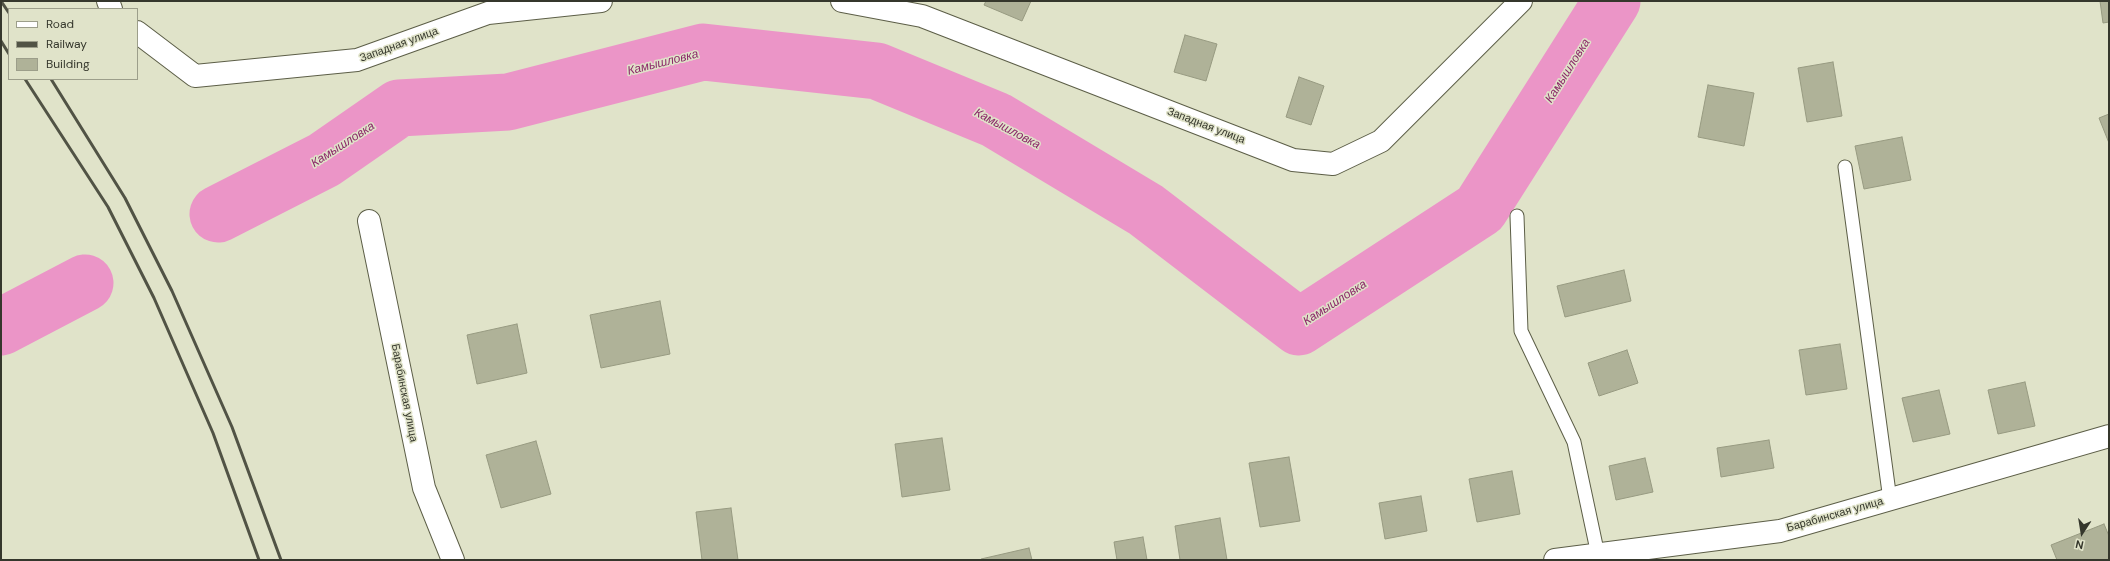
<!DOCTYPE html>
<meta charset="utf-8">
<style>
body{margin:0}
#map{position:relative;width:2110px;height:561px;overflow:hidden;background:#e0e3c9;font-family:"DM Sans",sans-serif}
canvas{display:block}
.frame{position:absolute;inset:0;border:2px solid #35372c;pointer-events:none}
.legend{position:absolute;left:8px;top:8px;width:130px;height:72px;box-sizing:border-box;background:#e0e3c9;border:1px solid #9c9e8a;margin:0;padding:5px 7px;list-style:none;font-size:12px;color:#35372c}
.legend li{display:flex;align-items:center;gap:8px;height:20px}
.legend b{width:20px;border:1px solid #9c9e8a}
.north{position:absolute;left:2062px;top:513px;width:40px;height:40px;-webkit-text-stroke:3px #e0e3c9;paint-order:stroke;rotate:192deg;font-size:11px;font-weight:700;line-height:16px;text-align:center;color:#35372c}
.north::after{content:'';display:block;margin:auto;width:14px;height:18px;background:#35372c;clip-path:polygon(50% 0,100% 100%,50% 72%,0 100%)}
</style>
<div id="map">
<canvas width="2110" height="561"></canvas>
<div class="frame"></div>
<ul class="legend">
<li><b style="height:5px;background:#fff"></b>Road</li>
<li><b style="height:5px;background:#515345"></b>Railway</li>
<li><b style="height:11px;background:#afb298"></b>Building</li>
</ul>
<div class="north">N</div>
</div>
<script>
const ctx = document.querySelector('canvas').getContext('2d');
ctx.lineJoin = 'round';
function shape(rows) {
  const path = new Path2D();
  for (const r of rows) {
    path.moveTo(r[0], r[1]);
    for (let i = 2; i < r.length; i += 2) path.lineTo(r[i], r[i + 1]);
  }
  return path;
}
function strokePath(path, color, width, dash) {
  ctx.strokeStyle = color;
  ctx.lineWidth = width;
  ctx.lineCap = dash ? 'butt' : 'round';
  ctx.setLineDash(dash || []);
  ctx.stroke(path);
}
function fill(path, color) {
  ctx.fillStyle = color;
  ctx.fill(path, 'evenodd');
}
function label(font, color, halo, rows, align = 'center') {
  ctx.font = font + ' "DM Sans",sans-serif';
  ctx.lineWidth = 3;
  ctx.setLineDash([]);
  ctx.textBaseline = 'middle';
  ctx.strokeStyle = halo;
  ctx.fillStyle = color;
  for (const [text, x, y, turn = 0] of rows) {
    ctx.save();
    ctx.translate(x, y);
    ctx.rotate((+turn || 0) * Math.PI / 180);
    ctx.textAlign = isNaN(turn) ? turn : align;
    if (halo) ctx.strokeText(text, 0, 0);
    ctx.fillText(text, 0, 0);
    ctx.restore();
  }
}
const river = shape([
 [218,214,324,160,399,108,508,102,703,52,877,71,996,120,1146,210,1299,327,1480,209,1612,1],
 [1,327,85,283]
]);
const building = shape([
 [986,1,1031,1,1022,21,984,5,986,1],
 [2100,1,2109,1,2109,22,2103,23,2100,1],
 [1185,35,1217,44,1206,81,1174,72,1185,35],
 [1833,62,1842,116,1807,122,1798,68,1833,62],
 [1299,77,1324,86,1311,125,1286,117,1299,77],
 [1708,85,1754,93,1744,146,1698,137,1708,85],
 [2109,114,2109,143,2099,118,2109,114],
 [1902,137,1911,180,1864,189,1855,146,1902,137],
 [1624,270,1631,301,1565,317,1557,286,1624,270],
 [660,301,670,354,601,368,590,315,660,301],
 [517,324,527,373,477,384,467,335,517,324],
 [1840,344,1847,389,1806,395,1799,350,1840,344],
 [1627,350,1638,383,1599,396,1588,363,1627,350],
 [2025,382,2035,426,1998,434,1988,390,2025,382],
 [1939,390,1950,434,1913,442,1902,398,1939,390],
 [942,438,950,490,902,497,895,444,942,438],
 [1769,440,1774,468,1721,477,1717,448,1769,440],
 [536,441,551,494,501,508,486,455,536,441],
 [1289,457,1300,521,1260,527,1249,463,1289,457],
 [1645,458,1653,492,1616,500,1609,466,1645,458],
 [1512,471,1520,514,1477,522,1469,479,1512,471],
 [1421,496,1427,531,1385,539,1379,503,1421,496],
 [731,508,738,560,702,560,696,512,731,508],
 [1220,518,1227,560,1180,560,1175,526,1220,518],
 [2104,524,2109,536,2109,560,2057,560,2051,545,2104,524],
 [1143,537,1147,560,1117,560,1114,542,1143,537],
 [1029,548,1032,560,982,560,981,559,1029,548]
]);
const service = shape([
 [1845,167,1890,500],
 [1517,216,1521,331,1574,442,1598,555]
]);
const minor = shape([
 [108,1,111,9],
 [842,1,922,16,1293,160,1333,164,1381,141,1521,1],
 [137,32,195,76,357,60,488,13,601,1],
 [369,221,424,488,453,560],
 [1555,560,1780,531,2109,436]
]);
const rail = shape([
 [1,1,9,13],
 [1,41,9,54],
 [25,79,108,207,154,298,213,433,259,560],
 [51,79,125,198,172,291,232,427,281,560]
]);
const streetNames = [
 ["Западная улица",399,45,-20],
 ["Западная улица",1206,126,21],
 ["Барабинская улица",404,393,79],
 ["Барабинская улица",1835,515,-16]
];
const waterNames = [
 ["Камышловка",663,63,-14],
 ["Камышловка",1568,71,-58],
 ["Камышловка",1007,129,28],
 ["Камышловка",343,145,-33],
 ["Камышловка",1335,303,-33]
];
strokePath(river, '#eb95c7', 57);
fill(building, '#afb298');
strokePath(building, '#979a81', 1);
strokePath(service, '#5c5e47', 15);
strokePath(minor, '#5c5e47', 24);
strokePath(service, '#fff', 13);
strokePath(minor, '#fff', 22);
strokePath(rail, '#515345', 3);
label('11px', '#35372c', '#e0e3c9', streetNames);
label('italic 12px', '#8b2869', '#e0e3c9', waterNames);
</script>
